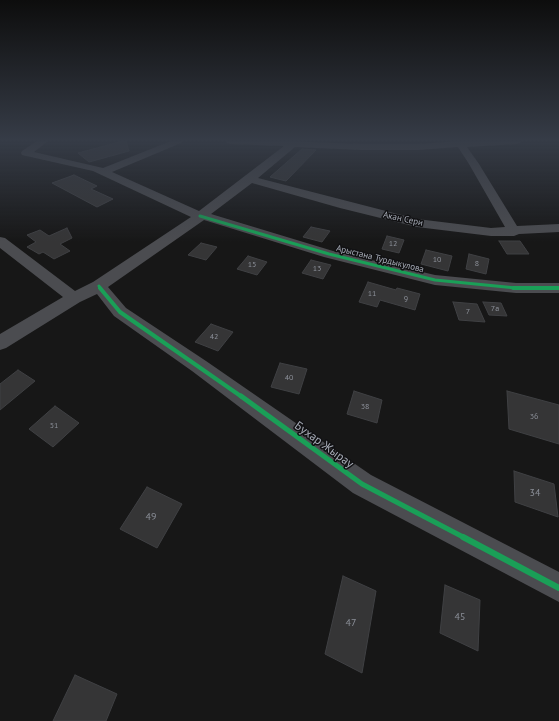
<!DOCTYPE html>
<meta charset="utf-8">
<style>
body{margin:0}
canvas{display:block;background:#171717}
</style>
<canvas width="559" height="721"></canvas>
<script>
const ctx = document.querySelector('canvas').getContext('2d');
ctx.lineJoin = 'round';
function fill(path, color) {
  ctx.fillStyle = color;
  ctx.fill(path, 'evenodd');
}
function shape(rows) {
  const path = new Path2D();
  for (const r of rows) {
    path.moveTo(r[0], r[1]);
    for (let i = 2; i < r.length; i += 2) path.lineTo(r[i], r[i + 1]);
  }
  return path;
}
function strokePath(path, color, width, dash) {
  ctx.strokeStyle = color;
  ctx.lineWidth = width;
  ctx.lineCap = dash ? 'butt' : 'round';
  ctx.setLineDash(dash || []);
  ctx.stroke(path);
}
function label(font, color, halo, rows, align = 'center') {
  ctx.font = font + ' "PT Sans",sans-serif';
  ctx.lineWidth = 3;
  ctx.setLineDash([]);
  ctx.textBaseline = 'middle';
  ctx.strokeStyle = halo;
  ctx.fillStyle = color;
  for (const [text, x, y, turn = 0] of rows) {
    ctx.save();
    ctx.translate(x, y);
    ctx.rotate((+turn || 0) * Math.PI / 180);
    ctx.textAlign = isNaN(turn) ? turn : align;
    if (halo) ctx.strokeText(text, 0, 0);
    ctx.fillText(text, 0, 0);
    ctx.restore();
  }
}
const building = shape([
 [123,141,126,141,129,151,89,162,78,153,123,141],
 [302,149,316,150,286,181,270,177,302,149],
 [74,175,97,186,91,189,113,199,97,207,52,183,74,175],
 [311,227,330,231,322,242,303,237,311,227],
 [67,228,72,238,60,244,70,251,54,259,43,252,39,254,27,247,36,242,27,235,40,230,49,236,67,228],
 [387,236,404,240,399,253,382,249,387,236],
 [499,241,520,241,529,254,507,254,499,241],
 [201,243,217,247,206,260,188,255,201,243],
 [426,250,452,256,448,271,421,264,426,250],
 [469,254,489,259,486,274,466,269,469,254],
 [248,256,267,262,257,275,237,269,248,256],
 [311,260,331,265,323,279,302,273,311,260],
 [368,282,396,290,397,288,420,294,415,310,380,300,377,307,359,302,368,282],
 [453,302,477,304,485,322,459,320,453,302],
 [483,302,501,303,507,316,489,315,483,302],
 [211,324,233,332,218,351,195,342,211,324],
 [280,363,307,369,299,394,271,387,280,363],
 [18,370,35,381,0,410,0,384,18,370],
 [354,391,382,400,377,423,347,414,354,391],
 [507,391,559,405,559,444,509,429,507,391],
 [55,406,79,423,53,447,29,429,55,406],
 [514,471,554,484,558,517,515,502,514,471],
 [147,487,182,504,157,548,120,529,147,487],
 [343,576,376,591,362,673,325,654,343,576],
 [445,585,480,600,478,651,440,633,445,585],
 [75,675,117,694,106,721,53,721,75,675]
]);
const street = shape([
 [37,141,48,141,34,152,103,168,171,141,182,141,181,143,112,172,199,211,284,146,230,144,227,143,226,141,283,141,361,144,418,144,460,141,521,141,520,143,517,144,467,147,479,164,517,226,559,224,559,232,519,234,514,236,491,236,417,227,340,208,252,183,211,214,333,251,435,275,516,283,559,283,559,293,516,293,435,285,324,257,204,220,108,287,126,308,206,361,371,475,559,572,559,602,353,493,192,371,114,316,97,294,80,302,6,348,0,350,0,334,63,297,0,248,0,237,5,238,75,291,93,282,191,217,93,171,22,155,21,153,22,151,37,141],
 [295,147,361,150,418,150,458,147,469,164,505,227,491,228,417,219,258,178,295,147]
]);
const cyclewayFar3 = shape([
 [200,216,329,254,435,280,516,288,559,288],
 [99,286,101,289]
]);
const cyclewayFar2 = shape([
 [100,288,120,312,242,397],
 [513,288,559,288]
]);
const cyclewayFar1 = shape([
 [241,396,362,484,465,538]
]);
const cycleway = shape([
 [463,537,559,588]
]);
const numberNames = [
 ["12",393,244],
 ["10",437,260],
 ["8",477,264],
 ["15",252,265],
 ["13",317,269],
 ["11",372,294],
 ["9",406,299],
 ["7а",495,309],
 ["7",468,312],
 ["42",214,337],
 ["40",289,378],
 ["38",365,407],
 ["36",534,417],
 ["51",54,426]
];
const farStreetnames = [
 ["Акан Сери",403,219,12],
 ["Арыстана Турдыкулова",380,259,14]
];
const nearNumbernames = [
 ["34",535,493],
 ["49",151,517],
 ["45",460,617],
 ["47",351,623]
];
const nearStreetnames = [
 ["Бухар Жырау",324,445,36]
];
fill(building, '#353536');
strokePath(building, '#3f4043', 1);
fill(street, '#4b4c50');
strokePath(cyclewayFar3, '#1a9f57', 3);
strokePath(cyclewayFar2, '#1a9f57', 4);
strokePath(cyclewayFar1, '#1a9f57', 5);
strokePath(cycleway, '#1a9f57', 6);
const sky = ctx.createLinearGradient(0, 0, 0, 242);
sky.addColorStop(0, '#0d0d0d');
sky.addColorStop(0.58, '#363c47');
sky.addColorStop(1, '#363c4700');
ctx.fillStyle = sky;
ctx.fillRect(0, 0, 559, 242);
label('8px', '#8b8f98', null, numberNames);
label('9px', '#a8adb8', '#111113', farStreetnames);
label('10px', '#8b8f98', null, nearNumbernames);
label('12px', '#a8adb8', '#111113', nearStreetnames);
</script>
